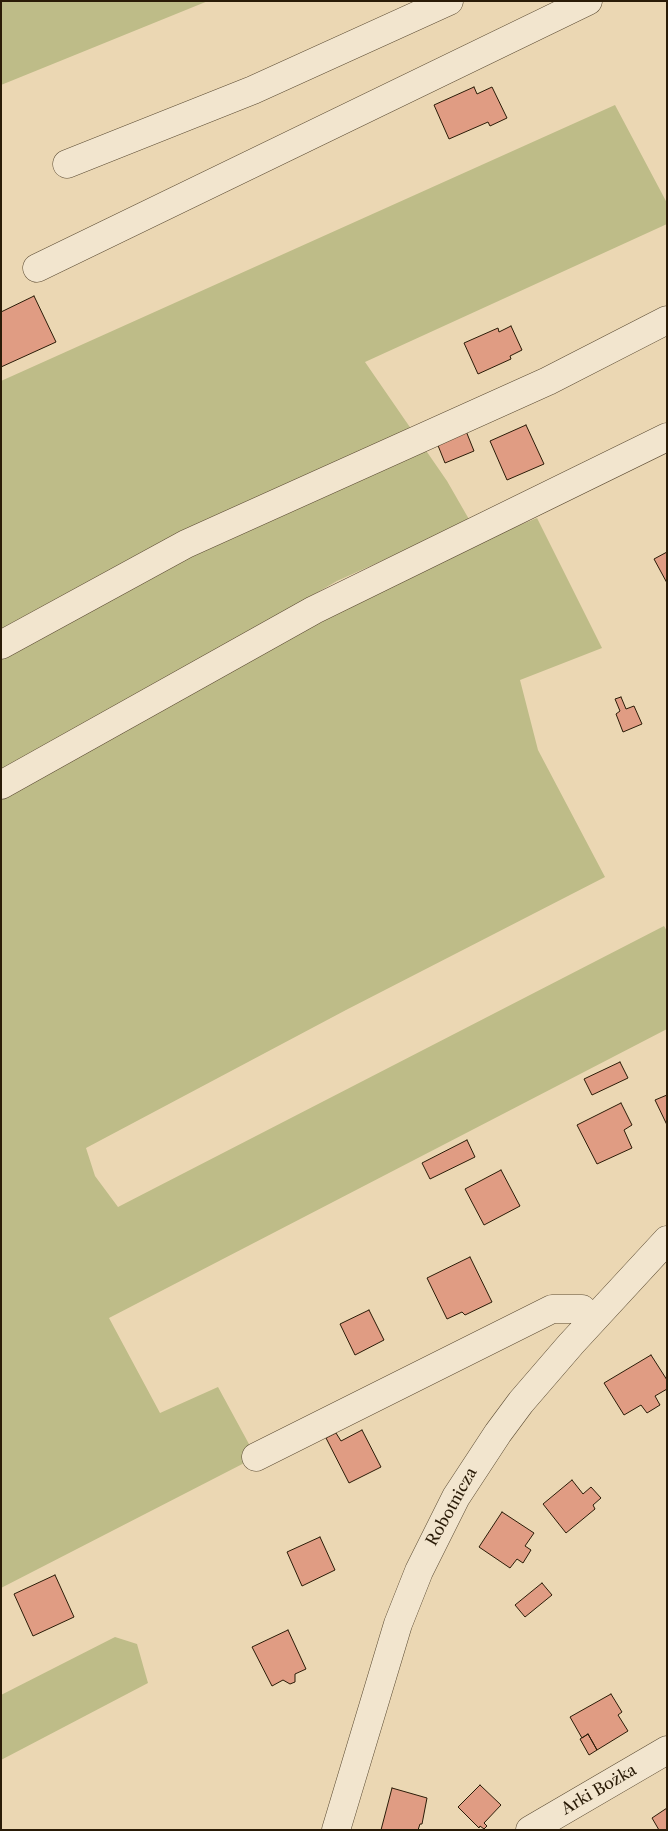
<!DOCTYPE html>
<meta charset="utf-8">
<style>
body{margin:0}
#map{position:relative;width:668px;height:1831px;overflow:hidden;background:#ebd7b3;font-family:"Libre Caslon Text",serif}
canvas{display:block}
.frame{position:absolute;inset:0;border:2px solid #2a1b07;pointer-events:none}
</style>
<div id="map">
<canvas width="668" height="1831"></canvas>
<div class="frame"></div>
</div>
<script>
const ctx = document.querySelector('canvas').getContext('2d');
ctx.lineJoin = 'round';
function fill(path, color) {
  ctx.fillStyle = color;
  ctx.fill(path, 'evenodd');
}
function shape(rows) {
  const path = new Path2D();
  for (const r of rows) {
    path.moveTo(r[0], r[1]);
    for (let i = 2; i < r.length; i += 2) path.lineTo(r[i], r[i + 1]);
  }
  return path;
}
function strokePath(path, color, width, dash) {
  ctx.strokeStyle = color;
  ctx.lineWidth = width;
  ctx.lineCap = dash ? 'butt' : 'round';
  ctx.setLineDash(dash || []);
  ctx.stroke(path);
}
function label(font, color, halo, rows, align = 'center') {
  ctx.font = font + ' "Libre Caslon Text",serif';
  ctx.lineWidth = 4.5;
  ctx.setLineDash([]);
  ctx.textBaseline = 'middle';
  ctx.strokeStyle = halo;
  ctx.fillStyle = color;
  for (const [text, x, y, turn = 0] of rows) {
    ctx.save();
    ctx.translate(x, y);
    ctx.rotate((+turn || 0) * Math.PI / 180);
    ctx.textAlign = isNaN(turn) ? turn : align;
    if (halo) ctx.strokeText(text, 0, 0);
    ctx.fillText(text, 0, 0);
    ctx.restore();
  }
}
const green = shape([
 [1,1,208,1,1,85],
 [615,105,667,203,667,224,365,362,447,481,470,521,337,581,1,774,1,381],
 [537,518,602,648,520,680,538,750,605,877,346,1010,86,1148,95,1176,118,1207,664,926,667,931,667,1029,109,1318,160,1413,218,1387,256,1457,1,1588,1,800,313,621,481,541],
 [115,1637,137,1644,148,1683,1,1760,1,1695]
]);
const building = shape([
 [474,87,477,94,492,87,507,118,490,126,488,122,449,139,434,105,474,87],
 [34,296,56,342,1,367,1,312,34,296],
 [511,326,522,350,510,356,511,359,478,374,464,343,498,328,499,332,511,326],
 [526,425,544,464,507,480,490,441,526,425],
 [466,431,474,451,445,463,437,443,466,431],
 [667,552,667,583,654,559,667,552],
 [621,697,626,709,634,706,642,724,623,732,616,714,620,711,615,699,621,697],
 [620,1062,628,1078,592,1095,584,1079,620,1062],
 [667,1095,667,1125,655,1100,667,1095],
 [621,1103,632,1125,624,1130,632,1148,597,1164,577,1125,621,1103],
 [467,1140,475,1157,430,1179,422,1163,467,1140],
 [501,1170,520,1206,484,1225,465,1189,501,1170],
 [470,1257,492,1302,465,1315,462,1312,447,1319,427,1278,470,1257],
 [369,1310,384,1340,355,1355,340,1324,369,1310],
 [651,1355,667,1380,667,1389,655,1396,660,1405,647,1413,641,1405,624,1415,604,1383,651,1355],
 [362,1430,381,1467,349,1483,326,1438,336,1433,341,1441,362,1430],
 [572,1480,583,1494,591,1487,601,1498,593,1505,595,1509,566,1533,543,1504,572,1480],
 [502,1512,534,1533,525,1546,531,1550,523,1563,517,1559,510,1568,479,1547,502,1512],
 [320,1537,335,1570,302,1586,287,1552,320,1537],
 [55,1575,74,1617,33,1636,14,1594,55,1575],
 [542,1583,552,1595,525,1617,515,1605,542,1583],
 [288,1630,306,1669,295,1674,295,1682,290,1684,283,1680,272,1686,252,1647,288,1630],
 [611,1694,622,1712,618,1715,628,1731,597,1750,588,1734,582,1738,570,1717,611,1694],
 [588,1734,597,1750,589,1755,580,1739,588,1734],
 [480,1785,501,1805,484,1823,487,1826,484,1829,480,1826,479,1828,458,1807,480,1785],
 [392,1788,427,1798,422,1824,420,1824,418,1830,381,1830,392,1788],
 [667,1808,667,1830,659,1830,652,1818,667,1808]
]);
const minor = shape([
 [67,164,253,90,449,1],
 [37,268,588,1],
 [1,645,186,544,548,381,667,320],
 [1,785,314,610,667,437],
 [256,1457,552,1309,582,1309],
 [336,1830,398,1624,419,1571,456,1497,498,1433,521,1402,571,1344,667,1240],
 [530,1830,667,1750]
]);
const streetNames = [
 ["Robotnicza",452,1507,-61],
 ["Arki Bożka",599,1790,-30]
];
fill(green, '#bebc88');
fill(building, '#e09c83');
strokePath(building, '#2a1b07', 1);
strokePath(minor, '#5a4a32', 29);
strokePath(minor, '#f2e5ce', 28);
label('16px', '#2a1b07', '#f2e5ce', streetNames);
</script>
